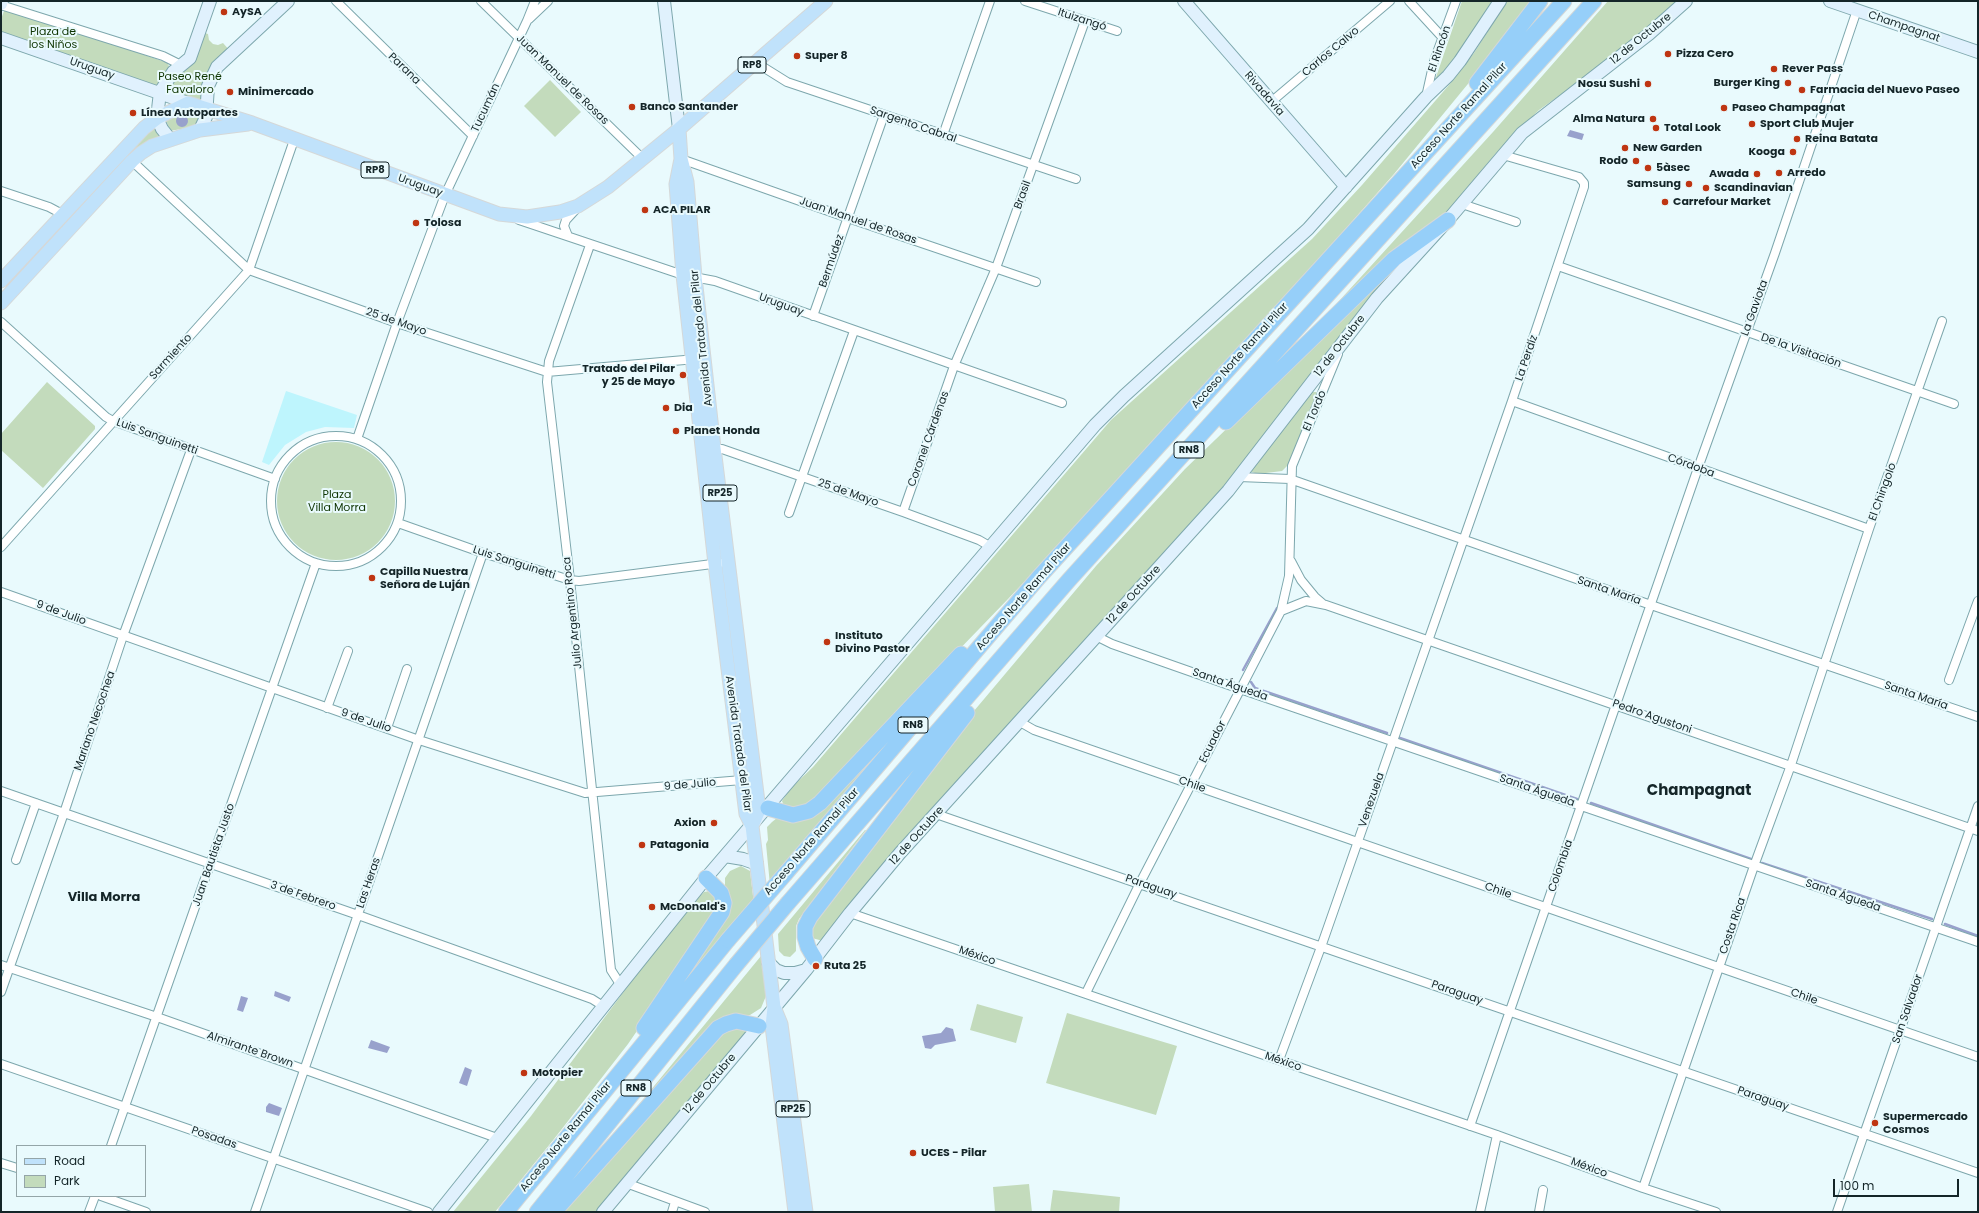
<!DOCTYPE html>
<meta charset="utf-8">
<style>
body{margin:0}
#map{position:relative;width:1979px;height:1213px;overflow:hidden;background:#e9fafd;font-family:Poppins,sans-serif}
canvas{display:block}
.frame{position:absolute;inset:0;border:2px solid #142528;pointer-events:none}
.legend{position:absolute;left:16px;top:1145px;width:130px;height:52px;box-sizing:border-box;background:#e9fafd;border:1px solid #94a5a8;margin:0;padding:5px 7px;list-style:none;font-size:12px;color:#142528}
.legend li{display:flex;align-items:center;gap:8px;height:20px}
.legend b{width:20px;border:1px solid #94a5a8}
.scale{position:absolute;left:1833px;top:1179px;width:126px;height:18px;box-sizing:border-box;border:2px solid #142528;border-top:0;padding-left:5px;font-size:12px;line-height:14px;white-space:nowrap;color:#142528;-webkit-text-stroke:3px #e9fafd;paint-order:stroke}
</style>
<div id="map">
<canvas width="1979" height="1213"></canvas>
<div class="frame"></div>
<ul class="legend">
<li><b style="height:5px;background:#c0e2fb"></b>Road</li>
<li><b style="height:11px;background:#c3dbbc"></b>Park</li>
</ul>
<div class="scale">100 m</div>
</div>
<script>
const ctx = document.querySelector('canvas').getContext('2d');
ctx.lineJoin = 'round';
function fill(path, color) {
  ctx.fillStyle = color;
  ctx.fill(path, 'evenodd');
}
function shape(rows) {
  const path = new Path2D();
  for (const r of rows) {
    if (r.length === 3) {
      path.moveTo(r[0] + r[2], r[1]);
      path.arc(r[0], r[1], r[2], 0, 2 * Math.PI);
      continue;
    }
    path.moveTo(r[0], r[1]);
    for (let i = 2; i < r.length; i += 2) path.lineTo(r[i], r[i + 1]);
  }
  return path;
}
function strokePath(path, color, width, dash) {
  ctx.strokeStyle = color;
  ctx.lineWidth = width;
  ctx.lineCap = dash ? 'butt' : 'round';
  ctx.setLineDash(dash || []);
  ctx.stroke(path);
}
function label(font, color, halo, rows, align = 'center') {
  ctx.font = font + ' Poppins,sans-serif';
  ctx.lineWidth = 4;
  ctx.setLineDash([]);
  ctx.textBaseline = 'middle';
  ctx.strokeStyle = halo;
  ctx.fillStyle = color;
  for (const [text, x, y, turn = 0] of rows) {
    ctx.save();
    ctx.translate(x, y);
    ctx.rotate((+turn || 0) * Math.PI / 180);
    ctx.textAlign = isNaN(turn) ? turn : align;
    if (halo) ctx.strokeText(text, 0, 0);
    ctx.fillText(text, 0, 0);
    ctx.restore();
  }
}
const built = shape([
 [286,391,357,415,354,428,325,427,306,432,285,445,269,465,262,462]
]);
const green = shape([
 [1462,1,1496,1,1471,41,1434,83],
 [1507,1,1536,1,1394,174,1265,320,1126,474,1008,599,805,809,784,806,782,801,790,789,813,767,1111,420,1312,239,1362,185,1449,85,1474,53],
 [1608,1,1677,1,1656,22,1601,66,1539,110,1496,153,1452,207,1436,223,1308,335,1493,132],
 [10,9,168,63,169,67,158,87,1,36,1,19,4,11],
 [205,33,208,34,209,40,213,44,218,45,223,43,230,51,202,98,198,101,168,90],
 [550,80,581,112,555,137,524,106],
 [190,109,199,113,201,116,198,124,192,127,170,131,166,120],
 [154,128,160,137,25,269,32,257,142,137],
 [1396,265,1398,268,1239,472,823,941,812,938,810,929,947,743,1096,566,1185,469],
 [47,382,95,426,95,429,43,488,1,450,1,434],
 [1312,392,1316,392,1318,395,1289,464,1282,471,1258,474,1252,472,1251,470],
 [336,501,59],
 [900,727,770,885,766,844,768,840,767,827,772,822,777,818,796,819],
 [865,830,866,830,799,919,796,926,796,951,790,957,784,956,779,951,778,934],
 [741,866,750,871,754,904,645,1035,690,965,725,892,725,878,730,871],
 [710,891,715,895,718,906,702,936,628,1044,554,1139,495,1212,453,1212,531,1116,634,978,699,897,704,892],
 [761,956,766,996,761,1008,750,1015,735,1015,622,1125],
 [977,1004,1023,1017,1016,1043,970,1030],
 [1067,1013,1177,1046,1156,1115,1046,1083],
 [725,1028,745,1029,746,1033,600,1212,561,1212],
 [1029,1184,1032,1212,995,1212,993,1187],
 [1053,1190,1120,1197,1119,1212,1050,1212]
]);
const water = shape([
 [182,121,6],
 [1570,130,1584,134,1582,140,1567,136],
 [275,991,291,997,289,1002,274,996],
 [241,996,248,998,243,1012,237,1010],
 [946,1027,953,1029,956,1041,935,1045,931,1049,925,1048,922,1036,941,1033],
 [371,1040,390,1047,387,1053,368,1048],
 [465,1067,472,1070,467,1086,459,1083],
 [269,1103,282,1108,279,1116,266,1112,266,1107]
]);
const stream = shape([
 [1243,670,1277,608],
 [1251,682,1255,688,1387,733],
 [1400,738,1577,799],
 [1591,803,1751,859],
 [1762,863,1932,919],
 [1945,924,1978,936]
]);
const street = shape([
 [336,1,473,136],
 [481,1,643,159],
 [1025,1,1117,31],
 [1409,1,1443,38],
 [1,5,163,56,181,65],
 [529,19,548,1],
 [755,62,787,82,1076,179],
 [1426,97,1434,61,1456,1],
 [1271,102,1390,1],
 [943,135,990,1],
 [681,159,848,218,1036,282],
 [132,161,249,270,397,323,547,372,696,359],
 [1,191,49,207,64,215],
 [1462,204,1516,222],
 [519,220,683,275,715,281,1062,403],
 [568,236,564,226,566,220,577,208],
 [590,245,549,361,547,382,570,580,611,970,620,984],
 [1558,266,1954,404],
 [813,316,884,115],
 [1,322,106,417,113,421,275,479],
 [1512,401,1869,529],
 [336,501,65],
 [357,439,397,323,445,195,527,21,535,1],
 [711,449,722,449,903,512,979,540,991,547],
 [1239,477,1290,479,1651,605,1978,717],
 [903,512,954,366,996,268,1085,21],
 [789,513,854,331],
 [398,523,483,553,570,580,579,581,720,563],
 [1,547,249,270,294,140],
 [1291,561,1301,580,1315,597,1322,603],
 [1,592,419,740,585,793,742,780],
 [1281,611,1306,601,1326,605,1978,831],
 [1096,636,1112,644,1240,689,1978,942],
 [1949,680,1978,601],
 [327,708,348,651],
 [1020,722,1034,730,1978,1057],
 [387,728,407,669],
 [1,791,358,915,592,999,603,1006],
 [936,814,1978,1173],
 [16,860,36,803],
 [850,913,1497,1135,1643,1188,1716,1212],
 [1,965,157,1017,497,1138],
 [1,992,64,813,123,636,191,450],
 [1086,993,1140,883,1281,611,1289,576,1292,466,1338,354],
 [1279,1060,1321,947,1512,401,1584,187,1584,183,1579,177,1503,155],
 [1,1064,428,1212],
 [1470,1126,1698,468,1775,253,1857,10],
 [111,1146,316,563],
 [1,1163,17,1168],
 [626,1183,705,1212],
 [1643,1188,1754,866,1791,765,1869,529,1942,321],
 [101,1196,146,1212],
 [89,1212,95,1196],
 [255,1212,483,553],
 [672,1212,675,1202],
 [1480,1212,1497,1135],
 [1539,1212,1543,1190],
 [1837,1212,1978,806]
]);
const secondary = shape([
 [664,1,679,129],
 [1184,1,1346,187],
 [1830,1,1978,52],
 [1,4,2,1],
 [1,38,188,103],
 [200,130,206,117,208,86,217,67,288,1],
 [170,139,162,129,157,118,160,92,173,72,190,58,210,1],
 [725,856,743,859,757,864],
 [768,962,776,970,784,973,795,973,806,970],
 [439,1212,706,878,1095,425,1124,396,1308,229,1426,97,1448,76,1460,61,1500,1],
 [603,1212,806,970,850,913,900,853,1228,491,1377,298,1448,220,1522,133,1649,34,1686,1]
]);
const primary = shape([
 [679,129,681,159,687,182,695,277,714,448,759,810,752,826],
 [681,159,676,184,683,275,715,564,746,814,752,826,774,1007,781,1024,806,1212],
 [1,281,144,128,157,118,188,103,252,123,499,214,527,217,560,212,578,206,608,187,679,129,826,1],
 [1,303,132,161,141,153,152,146,200,130,248,124],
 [774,1008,772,1026,795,1212]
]);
const highway = shape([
 [1477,83,1540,1],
 [1226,422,1394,259,1448,220],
 [768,808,793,815,809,811,820,803,961,654],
 [786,873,1039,577,1564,1],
 [788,903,1069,580,1594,1],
 [815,959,808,947,805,937,805,927,810,917,967,713],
 [644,1028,722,912,724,903,721,893,706,878],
 [506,1212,728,940],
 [537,1212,736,965],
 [554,1212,718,1028,726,1024,736,1021,759,1026]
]);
const highwayBridge = shape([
 [728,940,786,873],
 [736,965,788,903]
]);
const markers = [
 [224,12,4,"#bf3512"],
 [1668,54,4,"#bf3512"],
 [797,56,4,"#bf3512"],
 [1774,69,4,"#bf3512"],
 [1788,83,4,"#bf3512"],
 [1648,84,4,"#bf3512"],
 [1802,90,4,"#bf3512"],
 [230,92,4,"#bf3512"],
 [632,107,4,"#bf3512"],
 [1724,108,4,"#bf3512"],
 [133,113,4,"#bf3512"],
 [1653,119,4,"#bf3512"],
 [1752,124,4,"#bf3512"],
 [1656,128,4,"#bf3512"],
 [1797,139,4,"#bf3512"],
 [1625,148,4,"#bf3512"],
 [1793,152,4,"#bf3512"],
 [1636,161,4,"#bf3512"],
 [1648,168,4,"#bf3512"],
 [1779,173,4,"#bf3512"],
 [1757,174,4,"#bf3512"],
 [1689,184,4,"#bf3512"],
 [1706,188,4,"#bf3512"],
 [1665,202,4,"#bf3512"],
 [645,210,4,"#bf3512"],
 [416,223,4,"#bf3512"],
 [683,375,4,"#bf3512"],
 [666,408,4,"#bf3512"],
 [676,431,4,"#bf3512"],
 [372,578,4,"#bf3512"],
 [827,642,4,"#bf3512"],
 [714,823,4,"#bf3512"],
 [642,845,4,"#bf3512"],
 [652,907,4,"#bf3512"],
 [816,966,4,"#bf3512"],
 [524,1073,4,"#bf3512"],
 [1875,1123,4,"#bf3512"],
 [913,1153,4,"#bf3512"]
];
const shields = [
 [752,65,28],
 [375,170,28],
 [1189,450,30],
 [720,493,34],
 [913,725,30],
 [636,1088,30],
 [793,1109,34]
];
const shieldNames = [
 ["RP8",752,65],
 ["RP8",375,170],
 ["RN8",1189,450],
 ["RP25",720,493],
 ["RN8",913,725],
 ["RN8",636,1088],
 ["RP25",793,1109]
];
const poiNames = [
 ["AySA",232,12],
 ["Pizza Cero",1676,54],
 ["Super 8",805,56],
 ["Rever Pass",1782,69],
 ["Burger King",1780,83,"right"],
 ["Nosu Sushi",1640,84,"right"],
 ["Farmacia del Nuevo Paseo",1810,90],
 ["Minimercado",238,92],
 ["Banco Santander",640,107],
 ["Paseo Champagnat",1732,108],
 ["Línea Autopartes",141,113],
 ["Alma Natura",1645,119,"right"],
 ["Sport Club Mujer",1760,124],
 ["Total Look",1664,128],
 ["Reina Batata",1805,139],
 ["New Garden",1633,148],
 ["Kooga",1785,152,"right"],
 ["Rodo",1628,161,"right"],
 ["5àsec",1656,168],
 ["Arredo",1787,173],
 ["Awada",1749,174,"right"],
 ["Samsung",1681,184,"right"],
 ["Scandinavian",1714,188],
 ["Carrefour Market",1673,202],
 ["ACA PILAR",653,210],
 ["Tolosa",424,223],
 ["Tratado del Pilar",675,369,"right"],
 ["y 25 de Mayo",675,382,"right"],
 ["Dia",674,408],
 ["Planet Honda",684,431],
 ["Capilla Nuestra",380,572],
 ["Señora de Luján",380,585],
 ["Instituto",835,636],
 ["Divino Pastor",835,649],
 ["Axion",706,823,"right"],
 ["Patagonia",650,845],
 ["McDonald's",660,907],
 ["Ruta 25",824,966],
 ["Motopier",532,1073],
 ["Supermercado",1883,1117],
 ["Cosmos",1883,1130],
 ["UCES - Pilar",921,1153]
];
const streetNames = [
 ["Ituizangó",1082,20,18],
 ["Champagnat",1904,27,19],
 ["12 de Octubre",1641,39,-39],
 ["El Rincón",1440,49,-71],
 ["Carlos Calvo",1331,52,-40],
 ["Uruguay",92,69,19],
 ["Parana",404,69,44],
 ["Juan Manuel de Rosas",562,80,44],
 ["Rivadavia",1264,94,49],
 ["Tucumán",486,108,-65],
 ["Acceso Norte Ramal Pilar",1459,116,-48],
 ["Sargento Cabral",913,125,19],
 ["Uruguay",420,186,20],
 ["Brasil",1023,195,-70],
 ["Juan Manuel de Rosas",858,221,19],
 ["Bermúdez",832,261,-71],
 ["Uruguay",781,305,20],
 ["La Gaviota",1755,308,-70],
 ["25 de Mayo",396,322,19],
 ["Avenida Tratado del Pilar",702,338,-96],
 ["12 de Octubre",1340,346,-52],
 ["De la Visitación",1801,351,19],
 ["Acceso Norte Ramal Pilar",1240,356,-48],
 ["Sarmiento",171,357,-48],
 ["La Perdíz",1527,358,-71],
 ["El Tordo",1315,411,-67],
 ["Luis Sanguinetti",157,437,20],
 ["Coronel Cárdenas",929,439,-70],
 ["Córdoba",1691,466,20],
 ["El Chingolo",1883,492,-70],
 ["25 de Mayo",848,493,19],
 ["Luis Sanguinetti",514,563,18],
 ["Santa María",1609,591,19],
 ["12 de Octubre",1134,595,-48],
 ["Acceso Norte Ramal Pilar",1024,597,-49],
 ["9 de Julio",61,613,20],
 ["Julio Argentino Roca",573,613,-96],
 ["Santa Águeda",1230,685,19],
 ["Santa María",1916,696,19],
 ["Pedro Agustoni",1652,717,19],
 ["Mariano Necochea",95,721,-71],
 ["9 de Julio",366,721,19],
 ["Ecuador",1213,742,-63],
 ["Avenida Tratado del Pilar",738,744,82],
 ["9 de Julio",690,785,-5],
 ["Chile",1192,785,19],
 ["Santa Águeda",1537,791,19],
 ["Venezuela",1372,800,-71],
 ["12 de Octubre",917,836,-48],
 ["Acceso Norte Ramal Pilar",812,842,-49],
 ["Juan Bautista Justo",214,855,-71],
 ["Colombia",1561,866,-71],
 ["Las Heras",369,883,-71],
 ["Paraguay",1151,887,19],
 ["Chile",1498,891,19],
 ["3 de Febrero",303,896,19],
 ["Santa Águeda",1843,896,19],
 ["Costa Rica",1733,926,-71],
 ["México",977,956,19],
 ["Paraguay",1457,993,19],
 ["Chile",1804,997,19],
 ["San Salvador",1908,1009,-71],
 ["Almirante Brown",250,1050,19],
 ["México",1283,1062,19],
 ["12 de Octubre",710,1084,-50],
 ["Paraguay",1763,1099,19],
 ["Acceso Norte Ramal Pilar",566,1137,-51],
 ["Posadas",214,1138,19],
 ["México",1589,1168,20]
];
const parkNames = [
 ["Plaza de",53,32],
 ["los Niños",53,45],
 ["Paseo René",190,77],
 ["Favaloro",190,90],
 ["Plaza",337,495],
 ["Villa Morra",337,508]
];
const quarterNames = [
 ["Villa Morra",104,898]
];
const districtNames = [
 ["Champagnat",1699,791]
];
fill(built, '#bef5fd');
fill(green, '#c3dbbc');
fill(water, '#98a1cc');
strokePath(stream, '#98a1cc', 2.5);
strokePath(street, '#7da7ad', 10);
strokePath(secondary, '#7da7ad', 14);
strokePath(primary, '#d5d8d8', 15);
strokePath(highway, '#d5d8d8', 17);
strokePath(street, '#fff', 8);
strokePath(secondary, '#e0f1fd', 12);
strokePath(primary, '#c0e2fb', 13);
strokePath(highway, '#96cff9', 15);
strokePath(highwayBridge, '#d5d8d8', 17, []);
strokePath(highwayBridge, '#96cff9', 15);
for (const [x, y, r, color] of markers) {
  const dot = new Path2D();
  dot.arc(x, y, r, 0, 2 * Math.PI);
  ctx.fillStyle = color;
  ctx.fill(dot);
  strokePath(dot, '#e9fafd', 1.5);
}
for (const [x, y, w] of shields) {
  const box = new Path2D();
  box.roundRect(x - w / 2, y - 8, w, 16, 3);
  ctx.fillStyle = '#e9fafd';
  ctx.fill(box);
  strokePath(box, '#142528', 1);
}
label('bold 10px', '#142528', null, shieldNames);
label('bold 11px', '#142528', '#e9fafd', poiNames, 'left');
label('11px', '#142528', '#e9fafd', streetNames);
label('11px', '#0e3400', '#e9fafd', parkNames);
label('bold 13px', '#142528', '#e9fafd', quarterNames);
label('bold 15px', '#142528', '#e9fafd', districtNames);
</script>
